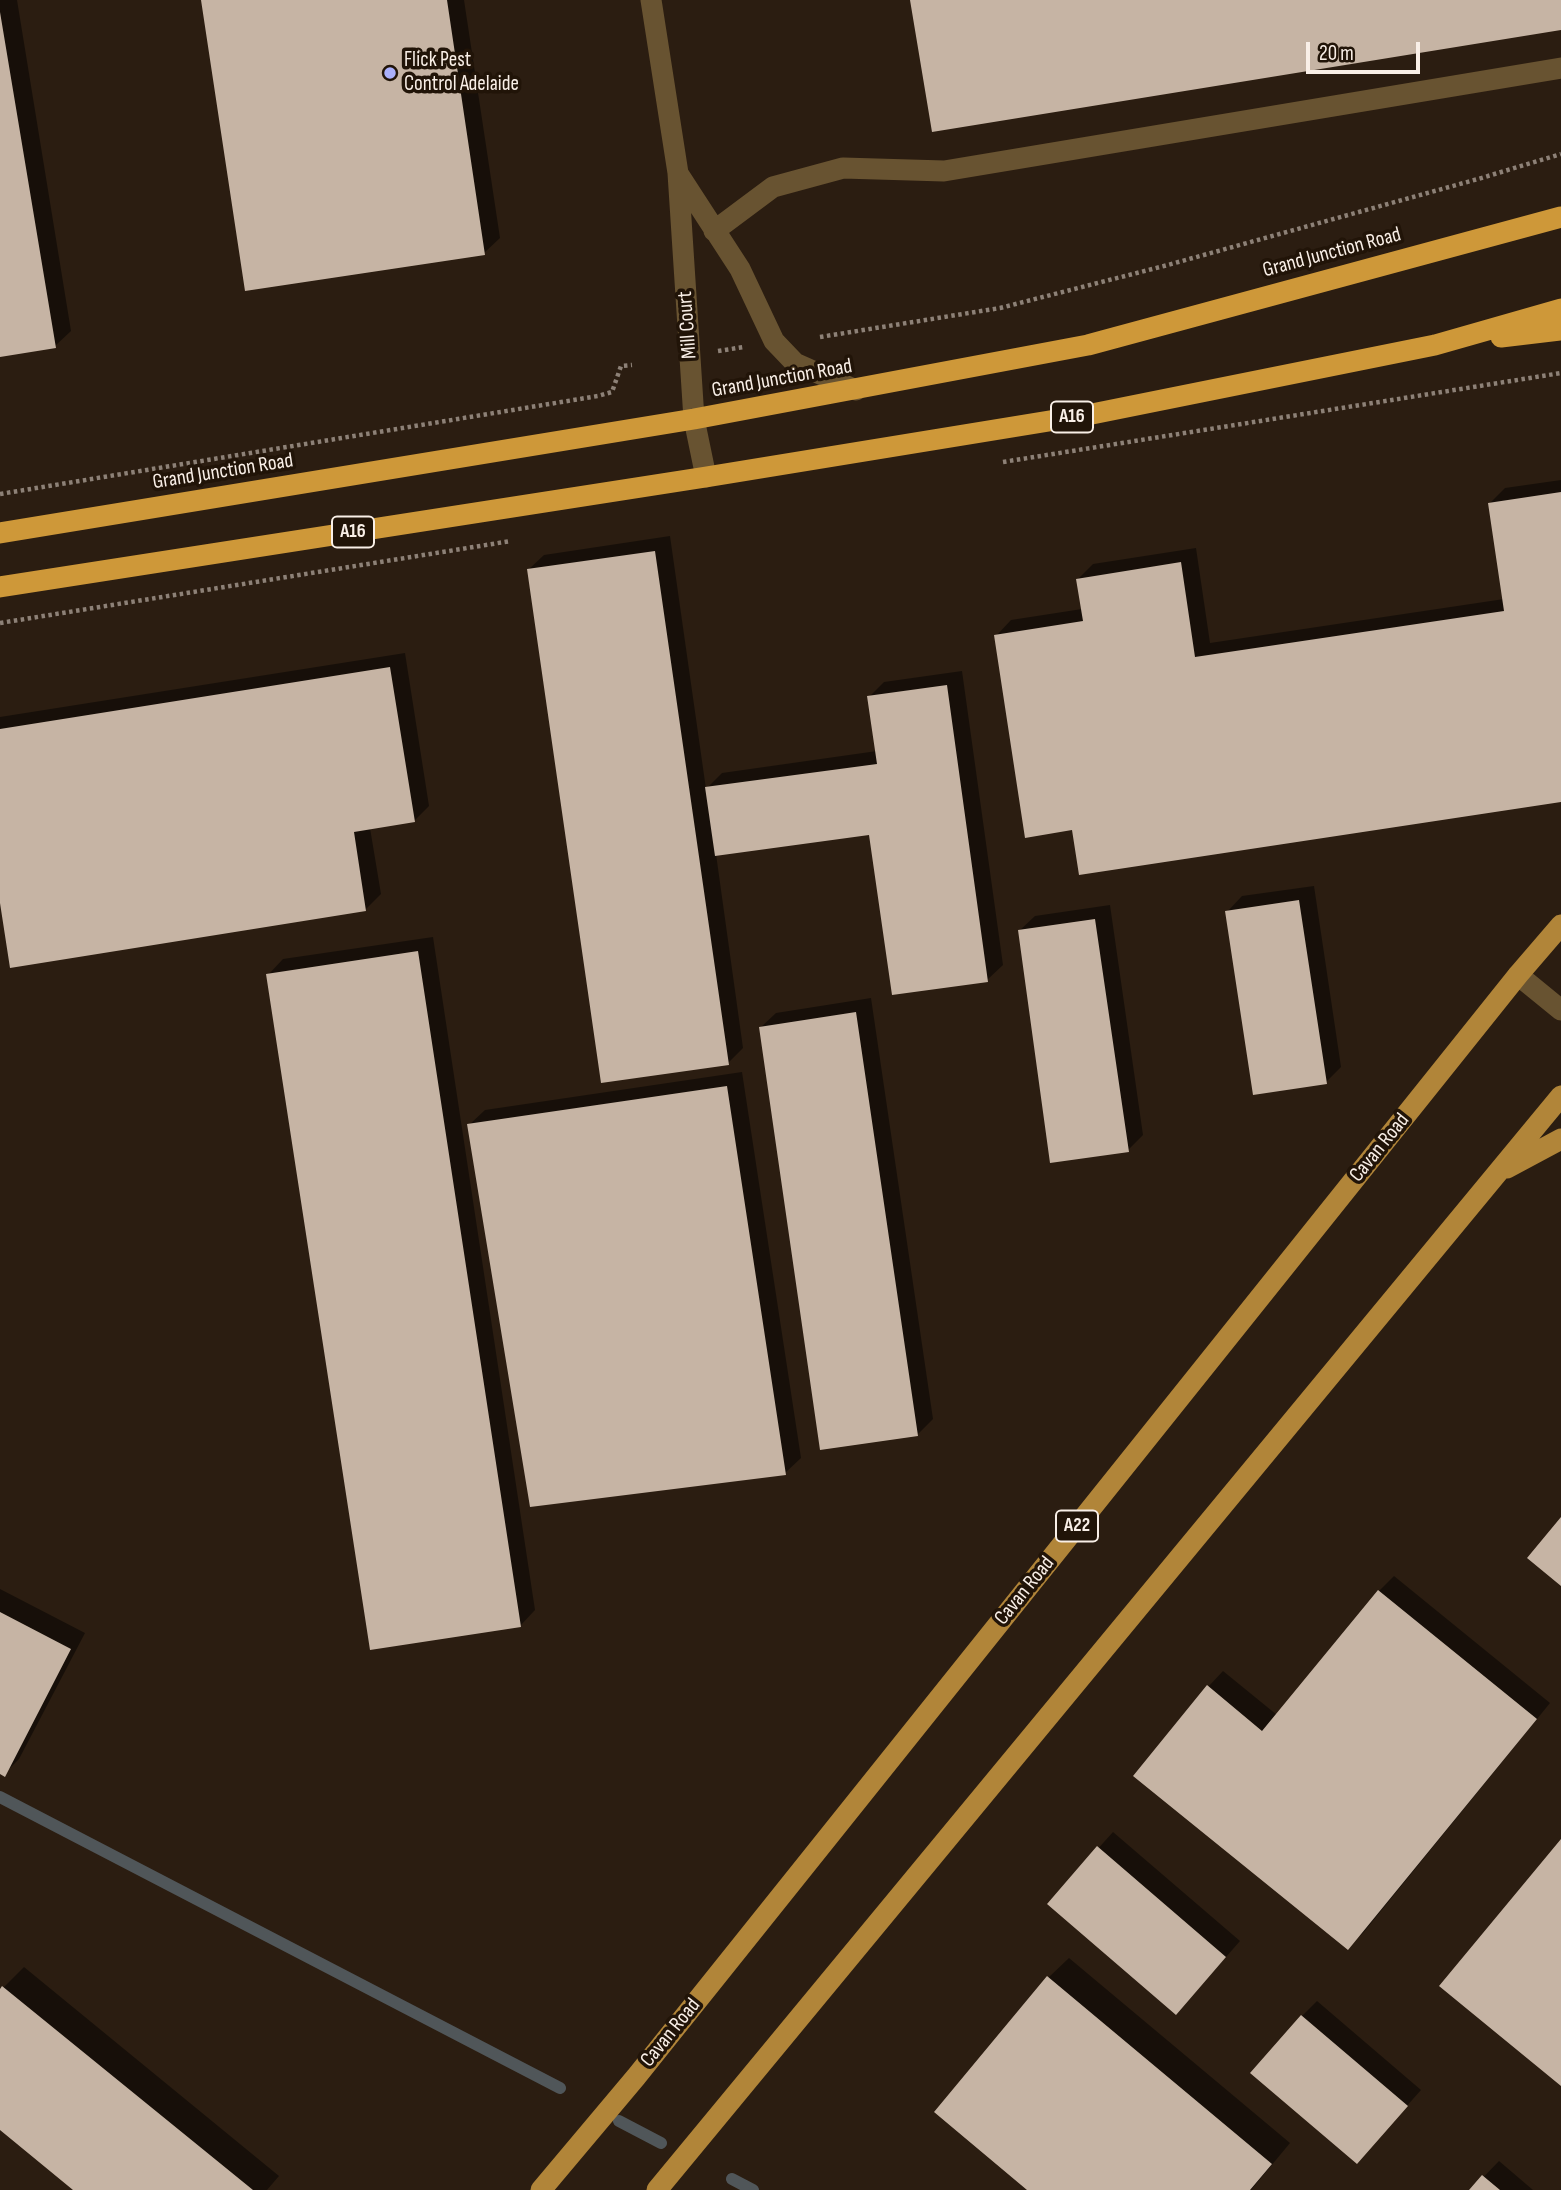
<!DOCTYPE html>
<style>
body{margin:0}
#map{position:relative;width:1561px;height:2190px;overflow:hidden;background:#2b1d11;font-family:"Sofia Sans Condensed",sans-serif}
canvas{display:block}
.scale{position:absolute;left:1306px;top:42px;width:114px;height:32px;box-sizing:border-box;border:4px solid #f9efe7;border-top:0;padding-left:9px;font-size:21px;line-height:24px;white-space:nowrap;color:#f9efe7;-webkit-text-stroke:5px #211408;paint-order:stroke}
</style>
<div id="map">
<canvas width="1561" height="2190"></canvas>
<div class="scale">20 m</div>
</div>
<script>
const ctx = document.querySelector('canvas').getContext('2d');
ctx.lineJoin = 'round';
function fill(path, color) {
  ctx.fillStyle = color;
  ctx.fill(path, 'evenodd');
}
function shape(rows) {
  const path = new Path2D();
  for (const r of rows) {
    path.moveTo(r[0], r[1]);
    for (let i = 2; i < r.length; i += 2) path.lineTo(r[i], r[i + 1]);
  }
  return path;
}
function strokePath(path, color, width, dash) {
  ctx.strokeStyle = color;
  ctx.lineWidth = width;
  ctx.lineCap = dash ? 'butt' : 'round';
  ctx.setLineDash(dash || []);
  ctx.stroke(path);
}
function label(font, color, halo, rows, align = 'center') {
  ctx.font = font + ' "Sofia Sans Condensed",sans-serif';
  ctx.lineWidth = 7;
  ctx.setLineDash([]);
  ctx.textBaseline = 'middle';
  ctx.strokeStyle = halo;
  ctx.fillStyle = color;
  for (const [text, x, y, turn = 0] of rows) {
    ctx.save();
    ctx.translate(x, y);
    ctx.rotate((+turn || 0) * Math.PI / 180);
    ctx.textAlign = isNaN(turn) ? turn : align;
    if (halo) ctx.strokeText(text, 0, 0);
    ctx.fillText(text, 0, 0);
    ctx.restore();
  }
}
const shadow = shape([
 [0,0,17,0,71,331,55,346,0,355],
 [203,0,464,0,500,238,484,253],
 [1561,480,1561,801,1074,828,996,636,1011,620,1082,609,1078,579,1093,564,1196,548,1210,643,1504,599,1490,503,1505,488],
 [670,536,706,789,722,773,877,751,869,697,884,682,962,671,1003,965,987,980,871,833,716,854,743,1048,728,1063,528,570,544,555],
 [405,653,429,806,414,821,370,828,381,894,365,910,0,891,0,717],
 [1314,886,1341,1067,1326,1082,1227,912,1242,896],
 [1110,905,1143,1135,1128,1150,1019,931,1035,916],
 [433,937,535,1610,520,1626,268,975,283,959],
 [871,998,933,1419,918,1434,760,1028,776,1013],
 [742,1072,801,1458,785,1473,469,1125,485,1110],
 [1394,1576,1550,1703,1363,1933,1347,1948,1208,1687,1223,1671,1277,1715,1379,1591],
 [0,1589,85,1633,19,1759,4,1774,0,1772],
 [1113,1832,1240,1941,1191,1997,1049,1903],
 [1069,1958,1290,2143,1251,2190,1030,2190,1049,1977],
 [24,1967,279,2176,267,2190,76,2190,0,2128,0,1991],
 [1317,2001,1421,2090,1357,2162,1302,2016],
 [1499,2161,1533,2190,1471,2190]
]);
const stream = shape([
 [0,1797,560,2088],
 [619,2121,661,2143],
 [732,2179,753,2190]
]);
const building = shape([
 [201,0,447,0,485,255,245,291],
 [910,0,1561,0,1561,30,932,132],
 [0,12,56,348,0,357],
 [1561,492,1561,802,1079,875,1072,830,1025,838,994,635,1083,621,1076,579,1181,562,1195,657,1504,611,1488,503],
 [655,551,729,1065,601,1083,527,569],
 [390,667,415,822,354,832,366,911,10,968,0,903,0,729],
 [947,685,988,982,892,995,869,835,715,856,705,787,877,764,867,696],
 [1299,900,1327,1084,1253,1095,1225,911],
 [1095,919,1129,1152,1050,1163,1018,930],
 [418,951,521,1627,370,1650,266,974],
 [856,1012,918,1436,820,1450,759,1027],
 [727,1086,786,1475,530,1507,467,1124],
 [1561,1517,1561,1586,1527,1558],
 [1378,1590,1537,1719,1348,1950,1133,1776,1207,1685,1262,1731],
 [0,1612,71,1649,5,1777,0,1774],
 [1561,1839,1561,2086,1439,1986],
 [1097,1846,1226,1957,1176,2015,1047,1904],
 [1047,1976,1272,2164,1250,2190,1027,2190,934,2112],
 [2,1986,253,2190,73,2190,0,2130,0,1989],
 [1301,2015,1408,2106,1357,2164,1250,2073],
 [1482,2175,1500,2190,1469,2190]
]);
const path = shape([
 [820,337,1000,308,1164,266,1478,179,1561,154],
 [718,351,744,347],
 [1003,462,1561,373],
 [0,494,598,396,612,392,621,366,632,365],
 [0,623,511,541]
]);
const minor = shape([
 [651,0,678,173,694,419,706,477],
 [679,175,740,269,774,341,795,363,856,390],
 [714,231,773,187,843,168,944,171,1561,68],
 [1518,975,1561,1010]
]);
const major = shape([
 [1507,1168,1561,1139],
 [541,2190,636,2077,1518,975,1561,925],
 [657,2190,1561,1096]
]);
const highway = shape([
 [1501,337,1561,330],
 [0,533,694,419,1088,345,1561,217],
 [0,587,706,477,1092,414,1435,345,1561,309]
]);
const markers = [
 [390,73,7,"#aab0fb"]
];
const shields = [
 [1072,417,42],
 [353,532,42],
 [1077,1526,42]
];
const shieldNames = [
 ["A16",1072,417],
 ["A16",353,532],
 ["A22",1077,1526]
];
const poiNames = [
 ["Flick Pest",404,61],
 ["Control Adelaide",404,85]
];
const streetNames = [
 ["Grand Junction Road",1332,253,-15],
 ["Mill Court",688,325,-94],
 ["Grand Junction Road",782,379,-10],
 ["Grand Junction Road",223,472,-9],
 ["Cavan Road",1380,1148,-51],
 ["Cavan Road",1025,1591,-51],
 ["Cavan Road",671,2033,-51]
];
fill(shadow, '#0007');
strokePath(stream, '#505659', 12);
fill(building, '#c6b4a4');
strokePath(path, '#8d8177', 4.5, [3.5, 3.5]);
strokePath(minor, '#685331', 21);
strokePath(major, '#b18539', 21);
strokePath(highway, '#ce9839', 21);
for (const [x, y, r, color] of markers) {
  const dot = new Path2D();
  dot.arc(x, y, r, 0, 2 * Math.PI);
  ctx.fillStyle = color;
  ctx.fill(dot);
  strokePath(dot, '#211408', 2.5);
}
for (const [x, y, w] of shields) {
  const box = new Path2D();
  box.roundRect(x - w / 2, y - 15.5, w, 31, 5);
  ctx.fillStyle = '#211408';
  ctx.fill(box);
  strokePath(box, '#f9efe7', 2);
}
label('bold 19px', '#f9efe7', null, shieldNames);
label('21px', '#f9efe7', '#211408', poiNames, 'left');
label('21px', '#f9efe7', '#211408', streetNames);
</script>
